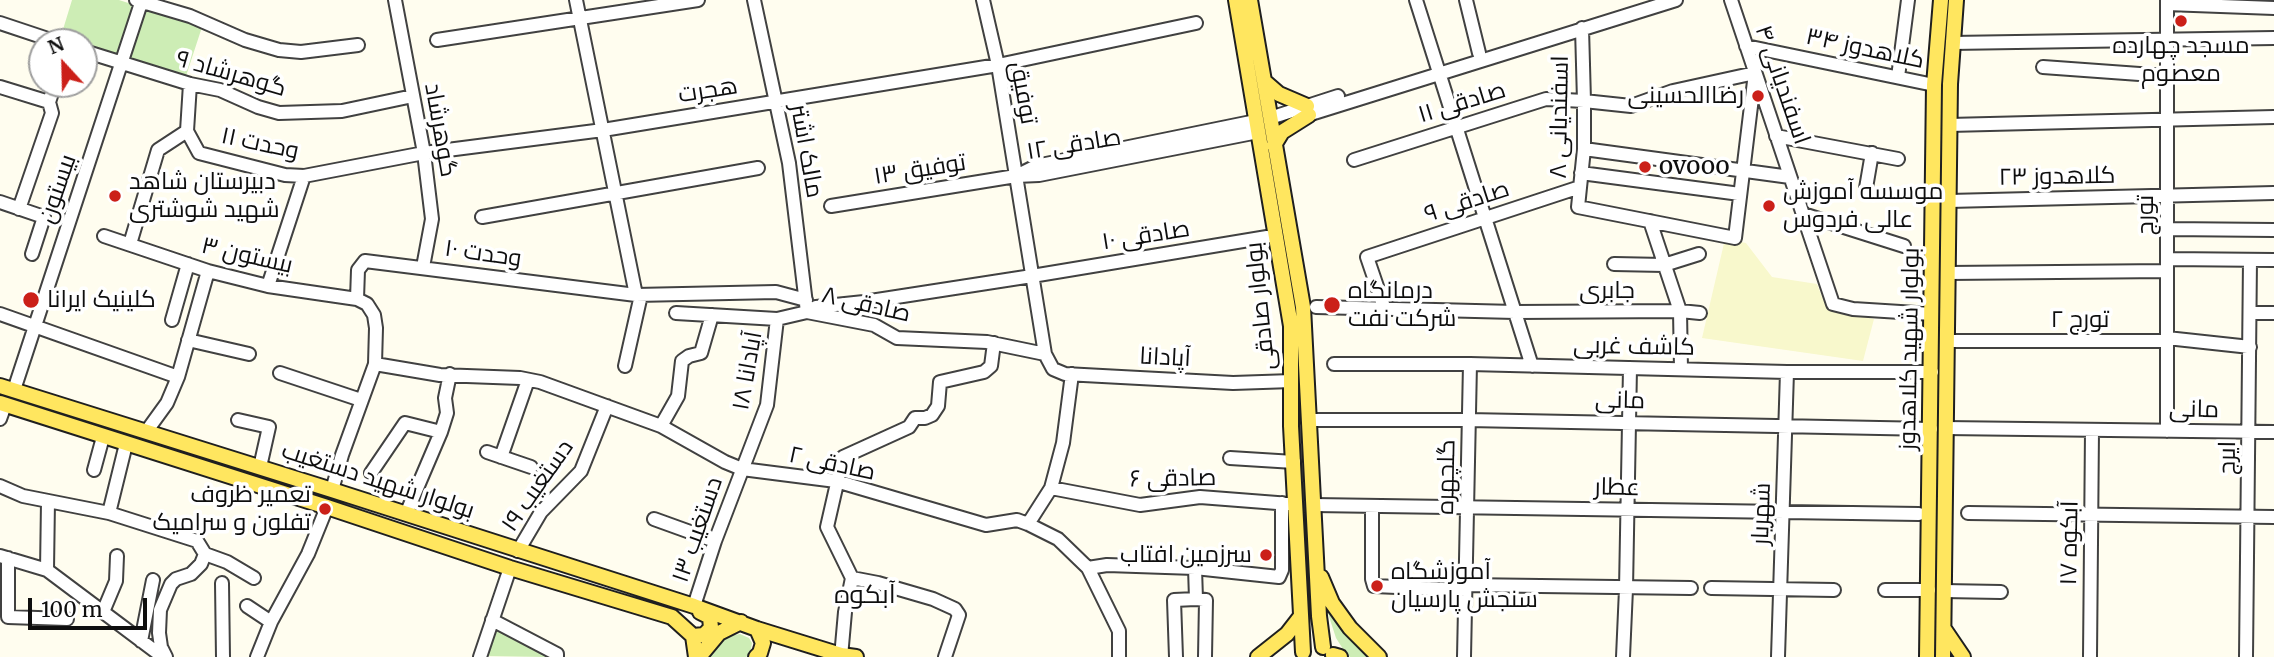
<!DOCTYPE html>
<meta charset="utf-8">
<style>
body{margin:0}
#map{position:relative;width:2274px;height:657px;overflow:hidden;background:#fffdef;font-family:Merriweather,serif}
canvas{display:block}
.north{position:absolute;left:28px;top:28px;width:70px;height:70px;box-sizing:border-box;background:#fff;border:2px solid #9f9f9f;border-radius:50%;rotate:338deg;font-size:19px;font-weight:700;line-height:28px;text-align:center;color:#0e0e0e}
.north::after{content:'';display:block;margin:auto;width:24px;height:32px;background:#cb2019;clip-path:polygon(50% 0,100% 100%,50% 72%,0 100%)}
.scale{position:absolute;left:28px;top:598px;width:119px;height:32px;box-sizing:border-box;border:4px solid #0e0e0e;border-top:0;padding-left:9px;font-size:21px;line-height:24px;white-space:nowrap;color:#0e0e0e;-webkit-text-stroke:5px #fff;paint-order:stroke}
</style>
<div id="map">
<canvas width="2274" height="657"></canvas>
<div class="north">N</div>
<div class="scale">100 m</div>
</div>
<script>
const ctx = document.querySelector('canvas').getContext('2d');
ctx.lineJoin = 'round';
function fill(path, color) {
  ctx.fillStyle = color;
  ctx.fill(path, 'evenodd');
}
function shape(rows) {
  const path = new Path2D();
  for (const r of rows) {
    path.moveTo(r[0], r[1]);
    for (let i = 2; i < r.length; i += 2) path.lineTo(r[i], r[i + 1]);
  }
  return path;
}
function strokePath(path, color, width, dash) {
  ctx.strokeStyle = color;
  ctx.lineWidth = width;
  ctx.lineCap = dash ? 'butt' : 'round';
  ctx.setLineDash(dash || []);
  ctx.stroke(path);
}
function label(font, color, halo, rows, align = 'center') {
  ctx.font = font + ' Merriweather,Cairo,serif';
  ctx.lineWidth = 7;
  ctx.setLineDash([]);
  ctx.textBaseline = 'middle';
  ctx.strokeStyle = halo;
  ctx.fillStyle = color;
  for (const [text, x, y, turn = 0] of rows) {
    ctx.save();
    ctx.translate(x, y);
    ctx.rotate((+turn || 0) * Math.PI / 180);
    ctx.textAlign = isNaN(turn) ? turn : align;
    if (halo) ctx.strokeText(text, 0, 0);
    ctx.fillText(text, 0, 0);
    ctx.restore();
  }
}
const farmland = shape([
 [1725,239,1746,243,1772,277,1817,284,1827,309,1874,319,1863,361,1702,338]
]);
const green = shape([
 [72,0,119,0,202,27,186,76,61,36],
 [1322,595,1371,657,1350,657,1343,649,1336,638],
 [494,625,546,654,546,657,485,656],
 [740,634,749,638,752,643,750,654,746,657,709,657,720,640,729,636]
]);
const minor = shape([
 [136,0,190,16,245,40,279,50,301,52,358,45],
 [395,0,424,153,432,219,423,267],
 [576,0,636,295],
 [754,0,789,163,807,312,816,307,864,302,1032,276,1267,237],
 [983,0,998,65,1045,354,1053,369,1065,374,1233,383,1292,381],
 [1416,0,1532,366],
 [1466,0,1479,53],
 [1731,0,1833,304,1853,309,1932,314],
 [2167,4,2274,8],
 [0,23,57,42],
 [437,40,698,0],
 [1952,43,2274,38],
 [1746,46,1934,85],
 [84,51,190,84,220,90,258,107,279,113,342,111,413,96],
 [2043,67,2167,76],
 [1898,77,1908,0],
 [190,84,187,131,199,153,285,175,304,176,424,153,603,130,998,65,1196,23],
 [0,87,49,102],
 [49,102,55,84],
 [1301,117,1676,0],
 [1270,118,1338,96],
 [1949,125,2274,117],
 [1776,136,1898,159],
 [1584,149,1790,177],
 [1354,160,1546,99,1584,101,1631,106,1673,91,1755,73,1735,238,1578,207,1584,149,1584,101,1582,28],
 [1581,173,1740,194],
 [1020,174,1036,166,1256,121],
 [1866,188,1872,153],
 [1949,201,2274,193],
 [0,202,44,217,32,254],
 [831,206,1016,176,1039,175,1258,132],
 [19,209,52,113,49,102],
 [1803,214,1904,246],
 [482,217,758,168],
 [1650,221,1680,311,1681,369],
 [2167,229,2274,230],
 [104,236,208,271,268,286,357,299,367,304,374,315,376,328,375,364,342,455,332,490],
 [130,244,158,150,187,131],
 [2167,259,2274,260],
 [1614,264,1664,265,1699,254],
 [1948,273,2167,271],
 [268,286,304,176],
 [357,299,358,270,365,261,636,295,776,292,806,300],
 [1316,307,1515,312,1680,311,1700,313],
 [1384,307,1367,257,1580,187],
 [676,313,777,319,807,312,874,325,897,338,987,342,1045,354],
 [2250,313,2274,313],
 [0,314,178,377],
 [172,320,188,264],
 [2167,338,2250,347],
 [188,340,249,354],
 [1947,341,2167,341],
 [375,364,440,375,520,378,540,382,661,426,725,462,742,469,836,481,986,525,1017,520,1028,524,1058,539,1088,568,1119,631,1119,657],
 [1334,364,1470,364,1787,372,1932,372],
 [625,366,641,295],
 [280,373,361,400],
 [14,390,142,0],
 [0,419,5,405],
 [238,420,269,427,260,467],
 [1309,420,1468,420,1931,429],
 [661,426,678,396,682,361,689,356,701,353,712,315],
 [1945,428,2274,432],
 [2167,431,2167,0],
 [146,432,167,403,178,377,208,271],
 [487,452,531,467],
 [501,457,528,380],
 [1230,458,1294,462],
 [94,470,103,437],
 [371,473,405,423,441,432],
 [0,486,23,496,109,513,197,541,205,554,227,562,254,578],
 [1051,488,1140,505,1200,497,1290,504],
 [1314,505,1919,514],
 [1372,506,1372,579,1374,586,1465,590],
 [109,513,126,444],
 [1968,513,2274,517],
 [406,514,441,432,447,413,445,398,450,374],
 [654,519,715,541],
 [1028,524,1051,488,1063,443,1072,374],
 [518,551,541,512,581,471,607,406],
 [0,556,47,570,163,657],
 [8,558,8,617,67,619],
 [1088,568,1107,565,1195,568,1279,577,1282,570,1282,503],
 [1195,568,1196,599],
 [47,570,48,501],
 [852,578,878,583,933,599,955,609,959,615,945,657],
 [222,583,223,657],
 [1465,585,1691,588],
 [1711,588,1834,590],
 [1885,590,1929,590],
 [1944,591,2001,592],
 [247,606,271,622],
 [694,606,715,541,767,405,777,319],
 [103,612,116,581,117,556],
 [492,620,557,654,557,657],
 [141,641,153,580],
 [166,657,161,647,159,633,160,610,171,584,176,579,191,574,201,564,205,554],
 [257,657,271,622,308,554,327,507],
 [480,657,510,568],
 [841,657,845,612,852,578,827,527,843,457,909,427,915,418,925,418,932,415,938,406,940,382,984,372,991,366,994,343],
 [1176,657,1174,600,1196,599,1206,600,1205,657],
 [1464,657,1470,364],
 [1623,657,1626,589,1630,368],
 [1778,657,1787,372],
 [2090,657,2092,430],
 [2246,657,2250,260]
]);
const major = shape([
 [1236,0,1291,326,1291,426,1303,652],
 [1250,0,1303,307,1319,616,1323,647],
 [1264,81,1279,94,1307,106],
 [1274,145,1282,132,1309,115],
 [0,386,332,490,694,606,757,629,841,655,856,657],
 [0,403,327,507,510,568,672,617,693,636,696,657],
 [1321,577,1332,603,1350,628,1379,657],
 [1944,629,1963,657],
 [693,636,704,635,711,628,710,617,700,612],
 [1333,655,1340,657],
 [699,657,719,633,741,622],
 [756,657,760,653,763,643,757,629],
 [1258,657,1287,634,1301,616],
 [1927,657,1934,85,1941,0],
 [1943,657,1950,84,1956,0]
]);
const markers = [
 [2181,21,7,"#cb2019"],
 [1758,96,7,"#cb2019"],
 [1645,167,7,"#cb2019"],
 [115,196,7,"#cb2019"],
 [1769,206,7,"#cb2019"],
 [31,300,9,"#cb2019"],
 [1332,305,9,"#cb2019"],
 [325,509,7,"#cb2019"],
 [1266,555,7,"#cb2019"],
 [1377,586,7,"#cb2019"]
];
const poiNames = [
 ["مسجد چهارده",2181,46,"center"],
 ["معصوم",2181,74,"center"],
 ["رضاالحسینی",1744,96,"right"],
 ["ovooo",1659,167],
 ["دبیرستان شاهد",129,182],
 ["شهید شوشتری",129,210],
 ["موسسه آموزش",1783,192],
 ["عالی فردوس",1783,220],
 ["درمانگاه",1348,291],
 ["شرکت نفت",1348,319],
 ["کلینیک ایرانا",47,300],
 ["تعمیر ظروف",311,495,"right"],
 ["تفلون و سرامیک",311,523,"right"],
 ["سرزمین افتاب",1252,555,"right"],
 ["آموزشگاه",1391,572],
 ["سنجش پارسیان",1391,600]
];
const streetNames = [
 ["کلاهدوز ۳۴",1865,49,12],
 ["گوهرشاد ۹",231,74,16],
 ["اسفندیانی ۴",1782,85,71],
 ["هجرت",708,91,-9],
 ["توفیق",1023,93,80],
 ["صادقی ۱۱",1462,103,-17],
 ["اسفندیانی ۸",1560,117,-89],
 ["گوهرشاد",440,130,80],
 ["وحدت ۱۱",260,144,12],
 ["صادقی ۱۲",1074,145,-9],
 ["مالک اشتر",806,151,80],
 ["توفیق ۱۳",920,170,-9],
 ["کلاهدوز ۲۳",2057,177,-1],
 ["بیستون",58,189,-71],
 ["صادقی ۹",1467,202,-18],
 ["تورج",2146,215,-90],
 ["صادقی ۱۰",1146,236,-9],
 ["وحدت ۱۰",483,254,8],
 ["بیستون ۳",247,256,13],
 ["جابری",1607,291],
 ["صادقی ۸",866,305,13],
 ["بولوار صادقی",1261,306,-96],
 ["تورج ۲",2080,320],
 ["کاشف غربی",1634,347,1],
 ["بولوار شهید کلاهدوز",1910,349,-89],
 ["آپادانا",1165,358,3],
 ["آپادانا ۱۸",748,371,-80],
 ["مانی",1620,401,1],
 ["مانی",2194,410,1],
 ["ایرج",2228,458,-89],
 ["صادقی ۲",832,464,12],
 ["گلچهره",1447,477,-89],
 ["صادقی ۶",1173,479,-1],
 ["بولوار شهید دستغیب",378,481,18],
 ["دستغیب ۱۹",538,486,-55],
 ["عطار",1617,488,1],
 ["شهریار",1762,514,-88],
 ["دستغیب ۱۳",698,530,-71],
 ["آبکوه ۱۷",2070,543,-89]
];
const neighbourhoodNames = [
 ["آبکوه",865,596]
];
fill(farmland, '#f8f8cc');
fill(green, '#cdedb5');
strokePath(minor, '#414141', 16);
strokePath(major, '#1f1f1f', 18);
strokePath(minor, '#fff', 12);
strokePath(major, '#ffe65f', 14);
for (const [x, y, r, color] of markers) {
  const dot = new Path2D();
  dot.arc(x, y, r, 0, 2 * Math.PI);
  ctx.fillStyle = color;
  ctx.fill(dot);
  strokePath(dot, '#fff', 2.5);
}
label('24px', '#0e0e0e', '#fff', poiNames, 'left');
label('24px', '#0e0e0e', '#fff', streetNames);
label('26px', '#0e0e0e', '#fff', neighbourhoodNames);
</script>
